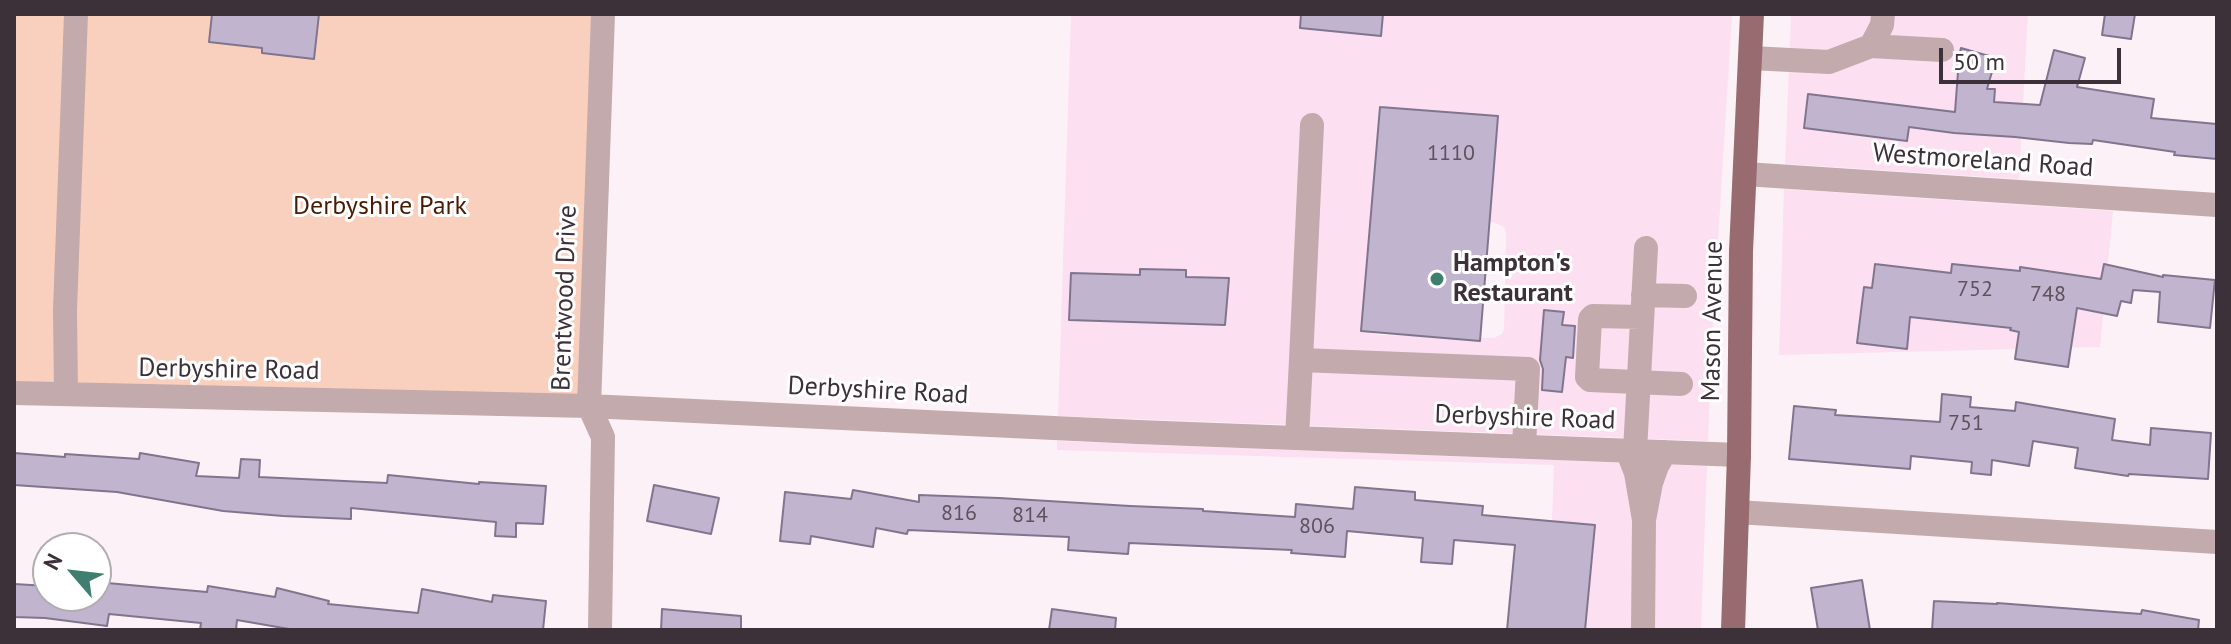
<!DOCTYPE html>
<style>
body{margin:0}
#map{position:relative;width:2231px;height:644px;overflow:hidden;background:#fdf1f8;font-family:"PT Sans",sans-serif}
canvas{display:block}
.frame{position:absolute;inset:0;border:16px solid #3d3139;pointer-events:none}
.north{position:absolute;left:32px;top:532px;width:80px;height:80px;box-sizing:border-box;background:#fff;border:2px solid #b1adb0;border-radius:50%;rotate:298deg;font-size:22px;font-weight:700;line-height:32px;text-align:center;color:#3d3139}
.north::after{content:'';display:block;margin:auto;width:28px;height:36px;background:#3e7f70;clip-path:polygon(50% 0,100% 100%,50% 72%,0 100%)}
.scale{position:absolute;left:1939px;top:48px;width:182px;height:36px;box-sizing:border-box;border:4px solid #3d3139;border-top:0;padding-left:10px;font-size:24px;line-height:28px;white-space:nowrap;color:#3d3139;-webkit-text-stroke:6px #fff;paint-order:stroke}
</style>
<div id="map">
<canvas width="2231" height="644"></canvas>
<div class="frame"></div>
<div class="north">N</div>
<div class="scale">50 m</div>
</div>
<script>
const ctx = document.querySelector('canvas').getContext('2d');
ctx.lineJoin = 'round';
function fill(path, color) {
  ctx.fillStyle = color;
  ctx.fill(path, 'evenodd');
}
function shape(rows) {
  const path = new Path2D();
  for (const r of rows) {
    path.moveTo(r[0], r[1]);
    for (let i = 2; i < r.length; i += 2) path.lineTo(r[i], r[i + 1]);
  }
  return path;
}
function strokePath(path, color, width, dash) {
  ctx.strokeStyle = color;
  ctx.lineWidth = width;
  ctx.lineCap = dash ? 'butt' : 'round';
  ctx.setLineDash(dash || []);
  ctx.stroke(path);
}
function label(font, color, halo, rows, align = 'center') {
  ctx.font = font + ' "PT Sans",sans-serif';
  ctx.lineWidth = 6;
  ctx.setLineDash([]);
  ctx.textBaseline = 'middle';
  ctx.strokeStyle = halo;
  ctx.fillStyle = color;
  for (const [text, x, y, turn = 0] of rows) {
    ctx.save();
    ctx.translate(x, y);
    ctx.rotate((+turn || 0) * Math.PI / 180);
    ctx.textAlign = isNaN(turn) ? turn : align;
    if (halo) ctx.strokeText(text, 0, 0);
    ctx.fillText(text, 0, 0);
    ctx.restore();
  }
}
const built = shape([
 [1071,14,1732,14,1712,338,1708,441,1058,416],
 [1382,220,1493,222,1504,227,1506,234,1504,329,1502,334,1494,338,1380,335,1372,333,1370,330],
 [1791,14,2028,14,2019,179,1785,164],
 [1784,189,2113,211,2100,347,1779,355],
 [1057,441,1707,466,1701,630,1548,630,1554,465,1057,450]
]);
const green = shape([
 [14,14,603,14,589,406,14,393]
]);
const building = shape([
 [212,14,319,14,314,59,262,53,262,48,209,42,212,14],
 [1301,14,1383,14,1381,36,1300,28,1301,14],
 [2105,14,2135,14,2131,39,2102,35,2105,14],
 [1961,48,1996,58,1987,89,1995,89,1994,102,2040,105,2054,50,2085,58,2077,87,2154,99,2151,118,2217,124,2217,159,2174,155,2175,152,2093,140,2092,144,2069,143,2015,137,1954,133,1909,127,1907,141,1804,128,1808,94,1955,112,1958,72,1955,71,1961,48],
 [1380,107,1498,116,1480,341,1361,331,1380,107],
 [1875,264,1951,273,1952,264,2020,271,2020,267,2101,279,2104,264,2163,277,2163,275,2215,280,2210,328,2158,322,2160,292,2133,290,2131,303,2121,301,2117,316,2077,308,2068,367,2015,359,2019,332,2010,330,2011,328,1910,317,1907,349,1857,343,1864,287,1872,288,1875,264],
 [1140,269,1186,270,1186,277,1229,278,1225,325,1069,320,1071,273,1140,275,1140,269],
 [1544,310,1564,312,1562,325,1575,326,1573,358,1566,357,1562,392,1542,390,1543,369,1540,360,1544,310],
 [1942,394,1971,397,1970,407,2015,411,2016,402,2115,419,2112,440,2150,445,2151,428,2211,433,2208,479,2129,474,2128,476,2075,468,2078,448,2033,441,2029,466,1992,460,1991,475,1971,473,1972,462,1911,456,1910,469,1789,459,1794,406,1836,410,1835,415,1940,422,1942,394],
 [14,453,65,457,65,454,139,459,140,453,199,463,196,476,239,478,241,459,260,460,259,477,387,483,388,475,479,484,479,482,546,486,543,524,516,523,516,537,495,536,496,522,351,508,351,519,283,516,223,511,117,492,14,485,14,453],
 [654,485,719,498,711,534,647,521,654,485],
 [1355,487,1415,492,1415,500,1483,506,1482,515,1595,525,1585,630,1507,630,1515,545,1454,540,1452,564,1421,562,1423,538,1347,531,1345,557,1291,553,1292,550,1129,543,1128,554,1068,550,1069,537,908,530,907,534,876,528,873,547,811,536,810,544,780,541,785,492,851,499,853,490,919,502,919,495,999,498,1130,506,1203,509,1203,511,1295,517,1296,504,1353,509,1355,487],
 [1862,580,1870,630,1818,630,1811,588,1862,580],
 [96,582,207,592,208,586,275,597,277,588,329,601,328,604,418,613,422,589,492,602,493,595,546,601,543,630,295,630,237,620,236,630,200,630,201,623,109,614,107,626,45,618,14,617,14,584,48,586,48,596,96,596,96,582],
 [1934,601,1997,604,1997,603,2141,614,2142,610,2199,620,2198,630,1932,630,1934,601],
 [662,609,741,616,741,630,661,630,662,609],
 [1052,609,1116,618,1115,630,1049,630,1052,609]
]);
const minor = shape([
 [1871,46,1942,50],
 [1751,58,1829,62,1871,46,1882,25,1883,14],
 [1745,174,2217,205],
 [1643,295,1685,296],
 [1642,317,1593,316,1590,319,1587,377,1590,380,1681,384],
 [1301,360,1312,125],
 [14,393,589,406,1138,432,1739,455],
 [66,394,65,310,76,14],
 [1297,438,1301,360,1528,369,1524,446],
 [1627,450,1636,473,1644,520,1651,483,1657,466,1665,452],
 [1635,451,1646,248],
 [1737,512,2217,542],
 [600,630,603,437,589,406,603,14],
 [1643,630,1644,520]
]);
const major = shape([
 [1733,630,1739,455,1741,251,1752,14]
]);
const markers = [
 [1437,279,8,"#3e7f70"]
];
const numberNames = [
 ["1110",1451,154],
 ["752",1975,290],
 ["748",2048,295],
 ["751",1966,424],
 ["816",959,514],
 ["814",1030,516],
 ["806",1317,527]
];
const streetNames = [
 ["Westmoreland Road",1983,161,4],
 ["Brentwood Drive",565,298,-88],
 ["Mason Avenue",1713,321,-89],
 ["Derbyshire Road",229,370,1],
 ["Derbyshire Road",878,391,3],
 ["Derbyshire Road",1525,418,2]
];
const parkNames = [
 ["Derbyshire Park",380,207]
];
const poiNames = [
 ["Hampton's",1453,264],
 ["Restaurant",1453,294]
];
fill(built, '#fcdff1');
fill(green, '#f9d0be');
fill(building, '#c1b4cf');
strokePath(building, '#81758e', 2);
strokePath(minor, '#c3aaac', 24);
strokePath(major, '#976b6f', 24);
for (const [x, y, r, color] of markers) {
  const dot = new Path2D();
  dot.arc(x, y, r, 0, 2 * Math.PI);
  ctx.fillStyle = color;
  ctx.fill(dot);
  strokePath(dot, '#fff', 3);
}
label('22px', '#5e525e', null, numberNames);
label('26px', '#3d3139', '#fff', streetNames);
label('26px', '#481b02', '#fff', parkNames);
label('bold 26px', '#3d3139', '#fff', poiNames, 'left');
</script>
